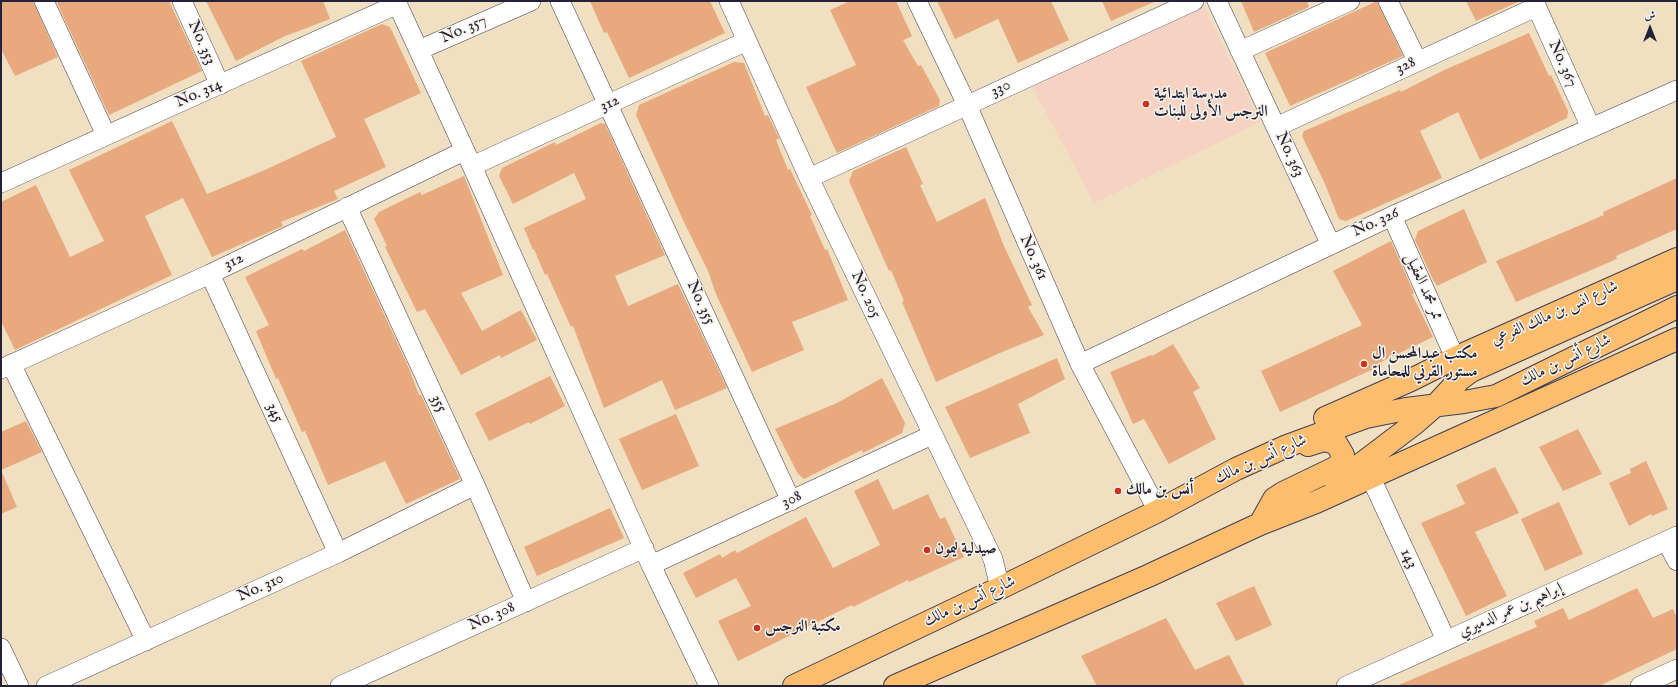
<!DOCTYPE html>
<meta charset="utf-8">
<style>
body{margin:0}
#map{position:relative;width:1678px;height:687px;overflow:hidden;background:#f0dfc0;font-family:"IM FELL English",Amiri,serif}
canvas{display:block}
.frame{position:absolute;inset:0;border:2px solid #22223b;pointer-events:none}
.north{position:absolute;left:1630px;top:8px;width:40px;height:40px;-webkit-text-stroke:3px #f7f3e8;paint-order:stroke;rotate:0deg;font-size:11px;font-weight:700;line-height:16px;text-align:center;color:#22223b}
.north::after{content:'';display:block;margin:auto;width:14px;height:18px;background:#22223b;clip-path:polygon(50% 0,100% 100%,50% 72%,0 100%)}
</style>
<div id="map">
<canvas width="1678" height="687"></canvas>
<div class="frame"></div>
<div class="north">ش</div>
</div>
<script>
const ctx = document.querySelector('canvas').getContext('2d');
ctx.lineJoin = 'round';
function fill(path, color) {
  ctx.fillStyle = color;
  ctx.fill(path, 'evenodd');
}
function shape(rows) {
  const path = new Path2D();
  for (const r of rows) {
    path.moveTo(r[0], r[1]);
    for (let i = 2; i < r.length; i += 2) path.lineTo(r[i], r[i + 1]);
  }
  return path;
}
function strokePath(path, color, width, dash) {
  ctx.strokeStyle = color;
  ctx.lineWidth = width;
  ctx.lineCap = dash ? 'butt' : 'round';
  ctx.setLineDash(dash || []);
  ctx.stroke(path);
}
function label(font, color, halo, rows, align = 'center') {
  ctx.font = font + ' "IM FELL English",Amiri,serif';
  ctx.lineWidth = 3;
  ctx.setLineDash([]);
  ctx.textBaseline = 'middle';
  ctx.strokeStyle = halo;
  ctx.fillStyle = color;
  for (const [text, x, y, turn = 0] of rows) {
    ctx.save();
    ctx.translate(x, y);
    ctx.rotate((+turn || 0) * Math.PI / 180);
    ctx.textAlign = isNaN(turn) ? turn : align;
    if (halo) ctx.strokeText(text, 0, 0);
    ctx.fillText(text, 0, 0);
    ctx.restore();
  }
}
const built = shape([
 [1203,4,1260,122,1094,203,1032,86]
]);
const building = shape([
 [1,1,33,1,58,57,15,76,1,49],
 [56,1,169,1,202,71,109,115],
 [206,1,323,1,330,19,283,37,236,61],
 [590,1,710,1,725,33,629,78,607,32,604,33],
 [850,1,896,1,912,36,903,40,918,66,921,65,940,100,939,106,837,153,806,87,856,65,830,10],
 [937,1,1051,1,1069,40,1018,63,998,19,955,39],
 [1102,1,1156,1,1111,21],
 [1241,1,1307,1,1309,7,1254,32],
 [1377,1,1403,56,1290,106,1265,53],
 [1466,1,1520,1,1476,21],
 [382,24,390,27,421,93,364,119,386,167,334,191,338,199,281,222,283,226,212,257,183,198,145,216,172,275,15,350,1,321,1,202,36,185,70,257,104,241,69,170,172,121,207,194,267,169,336,137,301,61],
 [1529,33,1549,76,1551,75,1568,111,1567,118,1480,160,1458,112,1420,131,1442,178,1346,221,1339,219,1325,184,1302,136,1304,131,1400,90,1401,92,1442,71],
 [734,62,744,63,765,116,768,115,779,138,776,140,788,170,790,169,812,215,810,216,825,250,827,249,848,300,792,322,804,350,752,372,716,294,708,271,683,220,636,115,639,105],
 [601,123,605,124,665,255,615,276,628,306,678,284,727,388,675,410,662,380,604,408,573,326,571,327,547,274,545,275,534,249,533,250,524,228,586,199,574,173,513,204,499,176,502,168,555,142,556,145],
 [906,147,923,184,920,185,937,222,985,198,1004,246,1032,305,1028,307,1044,335,1002,352,936,382,902,302,904,301,891,270,889,271,849,181,853,171],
 [464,176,503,275,461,293,482,331,521,310,537,340,501,358,500,355,461,375,425,309,417,312,385,247,387,246,374,219,379,212,420,192,422,195],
 [1677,178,1677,229,1616,256,1617,259,1516,302,1496,261,1604,215,1603,212],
 [1464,209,1487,262,1437,286,1435,282,1434,282,1415,240,1418,231],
 [345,230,408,366,419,395,421,395,460,479,406,504,385,461,328,485,305,431,302,432,278,378,276,379,256,331,269,325,245,277,302,249,304,251],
 [1391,241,1414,293,1412,294,1433,337,1381,362,1382,365,1280,412,1261,371,1362,325,1333,271],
 [1173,344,1200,388,1193,392,1216,439,1169,464,1144,419,1133,424,1110,372,1151,355,1152,356],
 [1057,358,1065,379,1018,404,1030,433,970,458,945,407],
 [550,376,565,406,530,424,529,422,489,441,475,413],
 [882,378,905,423,902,433,863,453,862,450,804,479,798,474,775,429,837,403],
 [676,414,699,466,642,490,619,439],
 [26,421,42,452,1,470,1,432],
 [1578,429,1602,474,1563,491,1539,447],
 [1646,461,1668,509,1652,516,1651,514,1629,526,1609,483,1631,473,1630,469],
 [1495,467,1519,513,1475,532,1507,596,1466,616,1421,523,1465,504,1456,485],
 [1,470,17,507,1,514],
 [878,479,893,510,928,494,940,519,945,517,964,557,909,582,908,580,853,607,852,605,738,661,718,621,751,606,736,578,696,598,683,573,720,554,722,558,735,550,737,553,806,517,833,568,880,545,854,491],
 [1559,502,1583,554,1545,571,1521,519],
 [610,508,624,538,537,576,524,547],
 [1254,586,1272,625,1236,641,1216,603],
 [1637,588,1653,618,1673,609,1677,618,1677,649,1599,686,1396,686,1537,627,1534,621,1563,608,1569,620],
 [1166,618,1195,670,1229,655,1245,686,1097,686,1081,656]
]);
const minor = shape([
 [44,1,106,135],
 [182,1,220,85],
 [396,1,472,166,651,565,709,686],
 [560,1,791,501],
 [729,1,809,178,993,559,1000,588],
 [917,1,967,105,1080,364,1158,511],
 [1217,1,1331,245],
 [1388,1,1417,60],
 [1534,1,1591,128],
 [419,50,531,1],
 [1240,51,1350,1],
 [1276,127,1536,7],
 [472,166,747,41],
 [809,178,1194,1],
 [1,183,398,4],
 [347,207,475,485,526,602],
 [1392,216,1455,358],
 [210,274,338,553],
 [11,364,146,641],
 [1080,364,1392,216,1677,90],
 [1,369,210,274,464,151],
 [1371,478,1446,640],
 [1667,542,1677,561],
 [651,565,932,435],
 [1,648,19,686],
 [46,686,338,553,475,485],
 [340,686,644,548],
 [1346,686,1677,536],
 [1640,686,1677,669]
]);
const major = shape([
 [1325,418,1411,380,1455,358,1677,259],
 [1336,483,1414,424,1436,405,1460,379,1471,371,1677,279],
 [1260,524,1274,499,1283,493,1339,466,1343,455,1336,443,1324,440,1308,445],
 [794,686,1000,588,1158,511,1236,469,1287,446,1366,417,1406,409,1464,402,1496,396,1677,307],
 [895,686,1148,576,1260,524,1316,502,1677,339]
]);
const markers = [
 [1146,104,4,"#c8321e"],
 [1364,364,4,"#c8321e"],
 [1118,491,4,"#c8321e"],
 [927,550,4,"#c8321e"],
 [757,628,4,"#c8321e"]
];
const streetNames = [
 ["No. 357",464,30,-24],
 ["No. 353",201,43,66],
 ["No. 367",1562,64,66],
 ["328",1406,66,-25],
 ["330",1001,89,-25],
 ["No. 314",199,94,-24],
 ["312",610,104,-24],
 ["No. 363",1289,155,65],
 ["No. 326",1376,223,-25],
 ["No. 361",1033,258,66],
 ["312",234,262,-26],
 ["ممر محمد العقيل",1423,287,66],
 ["No. 205",865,295,65],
 ["No. 355",700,303,65],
 ["شارع انس بن مالك الفرعي",1555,314,-24],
 ["شارع أنس بن مالك",1566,361,-26],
 ["355",438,404,65],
 ["345",274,413,65],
 ["شارع أنس بن مالك",1261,460,-24],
 ["308",792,500,-25],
 ["143",1408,559,65],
 ["No. 310",261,588,-24],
 ["شارع أنس بن مالك",970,602,-25],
 ["إبراهيم بن عمر الدميري",1511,611,-24],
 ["No. 308",492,617,-24]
];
const poiNames = [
 ["مدرسة ابتدائية",1154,95],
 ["النرجس الأولى للبنات",1154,113],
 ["مكتب عبدالمحسن ال",1372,355],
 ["مستور القرني للمحاماة",1372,373],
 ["أنس بن مالك",1126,491],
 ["صيدلية ليمون",935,550],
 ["مكتبة النرجس",765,628]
];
fill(built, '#f6d2c3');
fill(building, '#e8a97e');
strokePath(minor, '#413e4f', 20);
strokePath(major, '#413e4f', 24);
strokePath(minor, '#fff', 19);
strokePath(major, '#fcbd6f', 22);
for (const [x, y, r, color] of markers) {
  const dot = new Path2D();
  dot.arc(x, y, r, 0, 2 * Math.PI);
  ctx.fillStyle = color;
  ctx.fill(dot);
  strokePath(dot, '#f7f3e8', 1.5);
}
label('16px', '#22223b', '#f7f3e8', streetNames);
label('bold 16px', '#22223b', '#f7f3e8', poiNames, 'left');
</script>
